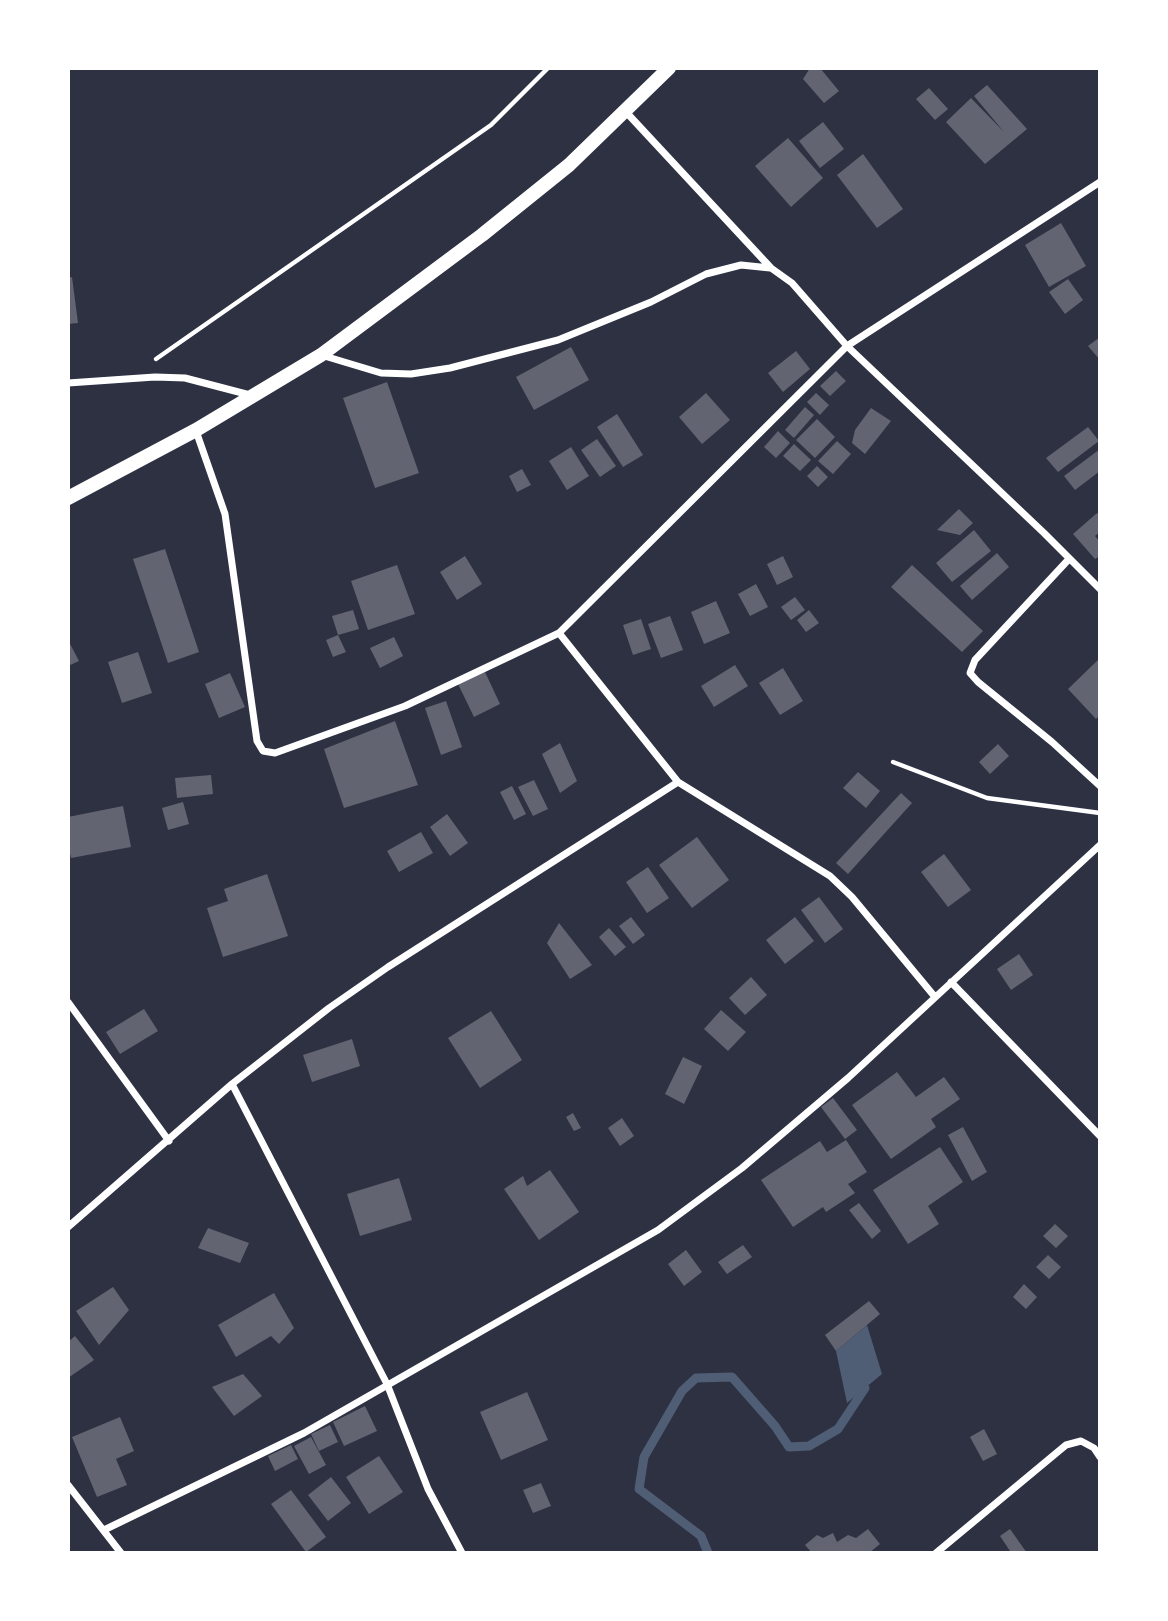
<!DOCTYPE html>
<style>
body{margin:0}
#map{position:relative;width:1168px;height:1621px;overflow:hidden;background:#2d3142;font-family:"Archivo Narrow",sans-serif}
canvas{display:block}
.frame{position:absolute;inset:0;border:70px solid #fff;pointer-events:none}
</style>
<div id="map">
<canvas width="1168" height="1621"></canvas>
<div class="frame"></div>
</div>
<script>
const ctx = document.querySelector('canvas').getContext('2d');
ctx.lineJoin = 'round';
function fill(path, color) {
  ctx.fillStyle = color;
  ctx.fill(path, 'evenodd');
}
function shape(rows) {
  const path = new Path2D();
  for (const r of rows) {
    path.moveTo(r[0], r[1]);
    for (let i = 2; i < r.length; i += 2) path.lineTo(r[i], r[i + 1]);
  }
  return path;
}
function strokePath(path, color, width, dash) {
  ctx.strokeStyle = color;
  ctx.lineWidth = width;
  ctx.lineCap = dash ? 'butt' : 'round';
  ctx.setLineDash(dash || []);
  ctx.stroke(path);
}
const water = shape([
 [867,1325,882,1374,847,1403,836,1351]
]);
const stream = shape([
 [708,1553,701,1536,639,1489,644,1457,682,1391,696,1378,732,1377,775,1426,789,1447,809,1446,838,1429,865,1388]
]);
const building = shape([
 [810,68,820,68,839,91,824,103,803,79],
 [987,85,1027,129,985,164,946,122,971,98,1004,132,974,96],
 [929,88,948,109,935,120,916,99],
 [823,122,844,149,820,168,799,141],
 [788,138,823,178,791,207,755,166],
 [863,154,903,209,877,228,837,175],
 [1061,223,1086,266,1049,287,1025,245],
 [72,277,78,323,68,324,68,278],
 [1068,279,1083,300,1065,314,1049,292],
 [1100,337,1100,360,1088,346],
 [571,347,589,380,534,410,516,377],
 [796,351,810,369,783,392,768,373],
 [836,371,846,381,830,396,820,386],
 [387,382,419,473,375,488,343,398],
 [706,393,730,420,702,444,679,417],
 [816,393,829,405,820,415,807,402],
 [805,407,814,415,794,438,785,430],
 [871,408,891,421,865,454,852,443,855,430],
 [617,414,643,455,623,467,597,427],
 [817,419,835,437,815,458,796,440],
 [1088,427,1099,441,1058,472,1046,458],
 [778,431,790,443,776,458,764,447],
 [597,439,616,466,600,477,581,450],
 [837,441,851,454,833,474,818,461],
 [794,444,811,460,800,471,783,456],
 [571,447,589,476,567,490,549,461],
 [1100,449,1100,471,1075,490,1064,476],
 [817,466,828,477,818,487,807,476],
 [522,469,531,485,517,492,509,476],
 [959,509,973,523,960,535,937,530],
 [1097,513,1100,516,1100,532,1095,536,1100,542,1100,556,1095,559,1073,534],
 [974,530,991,551,952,582,936,563],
 [165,549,199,652,168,663,133,559],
 [997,553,1009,567,972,600,960,586],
 [465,556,482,584,457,600,440,572],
 [783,556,793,577,777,585,767,564],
 [397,565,415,614,368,630,351,581],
 [912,565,983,631,962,652,891,587],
 [756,584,768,607,750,616,738,594],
 [795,597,805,610,791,620,781,607],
 [716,601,730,633,704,644,691,612],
 [353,610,359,629,338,635,332,616],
 [809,610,819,623,806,632,797,620],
 [670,616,683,650,661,658,648,624],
 [641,619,651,649,633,655,623,625],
 [338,635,346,652,333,657,326,640],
 [394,637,403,656,380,668,370,648],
 [68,640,79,661,68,666],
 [138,652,152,693,122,703,108,662],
 [1100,658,1100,715,1096,719,1068,689],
 [735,665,748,686,714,707,701,686],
 [783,668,803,701,780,715,759,683],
 [485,672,500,704,474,717,458,684],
 [230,673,245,707,219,718,205,684],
 [446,701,462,747,441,755,425,708],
 [395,721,418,785,344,808,324,749],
 [560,743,577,781,560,793,542,754],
 [998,744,1009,756,990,774,979,762],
 [858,772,880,791,866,808,843,788],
 [211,775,213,794,177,798,175,778],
 [534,780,548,809,533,816,518,787],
 [512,786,526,814,514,820,500,792],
 [901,793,912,803,848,874,836,863],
 [183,802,189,824,168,830,162,808],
 [123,806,131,847,71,858,68,844,68,817],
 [447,814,468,843,450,856,430,827],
 [421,832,433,853,399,872,387,851],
 [697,837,729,880,692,908,659,865],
 [944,854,971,890,948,907,921,872],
 [648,867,669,898,647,913,626,882],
 [267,874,288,936,223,957,207,908,228,901,224,889],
 [819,897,843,929,825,943,801,910],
 [631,917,645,935,633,944,619,926],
 [795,917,814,941,785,964,766,940],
 [559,923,592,965,570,979,547,943],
 [609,928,626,947,615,956,599,937],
 [1019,954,1033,975,1011,990,997,969],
 [751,977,767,995,745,1015,729,998],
 [144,1009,158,1031,120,1054,106,1032],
 [721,1010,746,1032,728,1051,704,1029],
 [491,1011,522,1060,480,1088,448,1038],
 [352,1039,360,1066,312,1082,303,1055],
 [683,1057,702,1066,684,1104,665,1094],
 [897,1072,916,1097,944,1077,960,1099,931,1119,936,1127,891,1159,852,1105],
 [833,1098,857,1130,845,1139,821,1107],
 [573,1113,581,1128,574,1131,566,1117],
 [622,1118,634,1136,620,1146,608,1128],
 [963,1127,987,1172,972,1181,948,1135],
 [846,1140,867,1172,848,1184,855,1193,826,1212,823,1207,793,1227,761,1180,820,1141,827,1152],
 [940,1147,963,1182,928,1206,939,1224,908,1244,873,1190],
 [550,1170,579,1212,539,1240,504,1189,523,1176,527,1186],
 [399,1178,412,1220,360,1236,347,1194],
 [859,1203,881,1231,872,1239,849,1210],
 [1055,1224,1068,1236,1056,1248,1043,1236],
 [208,1228,249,1243,240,1263,198,1248],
 [743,1245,752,1257,727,1274,718,1262],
 [686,1250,702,1272,684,1286,668,1264],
 [1048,1255,1061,1267,1049,1279,1036,1267],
 [1024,1284,1037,1297,1026,1309,1013,1297],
 [113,1287,129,1310,99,1345,76,1311],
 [274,1293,294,1328,279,1344,271,1336,236,1357,218,1325],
 [869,1301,880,1314,836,1351,825,1335],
 [75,1336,94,1360,68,1378,68,1342],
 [243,1374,262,1396,234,1416,212,1387],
 [527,1392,548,1440,501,1460,480,1412],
 [365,1406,377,1431,344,1446,333,1422],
 [120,1417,134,1451,116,1459,127,1485,97,1497,72,1437],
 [330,1425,338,1442,319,1451,311,1434],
 [984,1429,997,1454,983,1461,970,1437],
 [311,1437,326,1465,309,1474,294,1446],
 [291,1445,298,1459,275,1471,268,1456],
 [379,1456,403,1492,369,1514,346,1477],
 [331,1477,351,1503,328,1521,308,1495],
 [541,1483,551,1506,533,1513,523,1490],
 [291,1490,326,1537,306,1552,271,1504],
 [868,1529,880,1544,869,1553,812,1553,805,1545,817,1535,823,1538,833,1533,837,1542,848,1535,856,1538],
 [1010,1529,1027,1553,1008,1553,1010,1551,1000,1536]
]);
const path = shape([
 [156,359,491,125,548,68],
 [893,762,987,798,1100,813]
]);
const minor = shape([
 [626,112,771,268,792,283,847,346,1044,533,1100,589],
 [321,355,381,373,411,374,450,368,558,340,651,302,706,274,741,265,770,268],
 [68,383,155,377,185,378,250,395],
 [196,431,225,514,257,741,263,751,275,753,405,706,559,633,847,346,1100,182],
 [1069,559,975,660,970,673,978,682,1052,742,1100,786],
 [559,633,678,782,830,876,852,897,935,997],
 [951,982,1100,1136],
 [68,1002,169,1141],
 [232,1084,387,1384,428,1489,462,1553],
 [68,1227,232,1084,329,1008,388,967,678,782],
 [68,1485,121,1553],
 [104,1530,304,1433,658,1230,742,1168,848,1078,1100,845],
 [936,1553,1066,1445,1081,1441,1094,1448,1100,1457]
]);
const secondary = shape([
 [68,498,196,430,321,355,482,235,569,165,669,68]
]);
fill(water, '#4f5d75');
strokePath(stream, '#4f5d75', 9);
fill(building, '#626471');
strokePath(path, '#fff', 4.5);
strokePath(minor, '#fff', 7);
strokePath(secondary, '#fff', 14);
</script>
